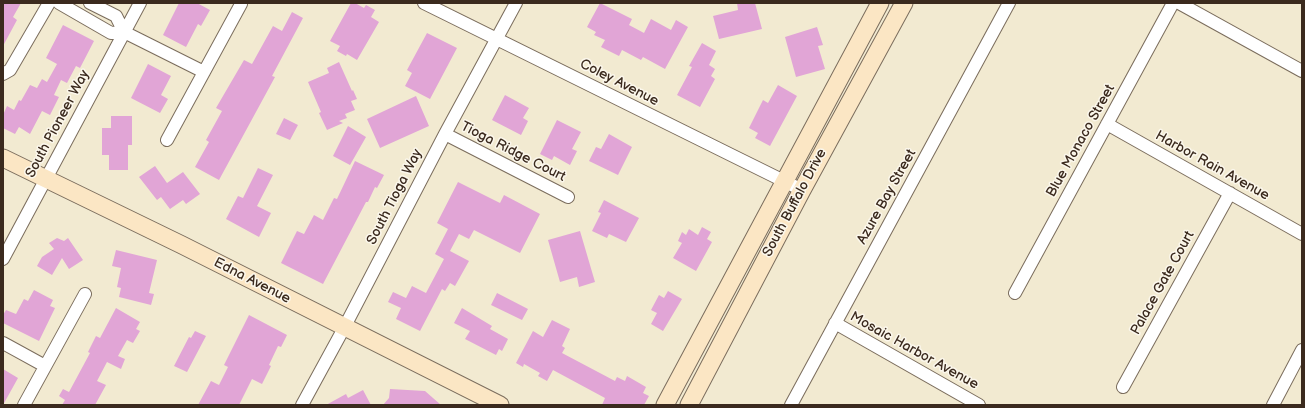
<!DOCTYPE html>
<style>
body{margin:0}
#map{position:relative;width:1305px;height:408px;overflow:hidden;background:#f2ead1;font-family:"Balsamiq Sans",sans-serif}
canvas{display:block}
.frame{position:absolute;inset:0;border:4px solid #3b2a1e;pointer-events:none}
</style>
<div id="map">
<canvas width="1305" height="408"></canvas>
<div class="frame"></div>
</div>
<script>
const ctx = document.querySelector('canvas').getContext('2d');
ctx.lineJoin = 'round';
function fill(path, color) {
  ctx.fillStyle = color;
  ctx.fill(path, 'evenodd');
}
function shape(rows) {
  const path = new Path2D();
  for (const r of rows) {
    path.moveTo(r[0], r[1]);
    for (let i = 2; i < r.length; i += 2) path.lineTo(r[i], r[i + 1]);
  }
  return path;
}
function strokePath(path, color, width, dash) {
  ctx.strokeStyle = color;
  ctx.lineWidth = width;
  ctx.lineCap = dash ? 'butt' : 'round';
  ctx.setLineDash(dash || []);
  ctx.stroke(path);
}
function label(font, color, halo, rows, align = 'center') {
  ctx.font = font + ' "Balsamiq Sans",sans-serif';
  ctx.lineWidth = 3;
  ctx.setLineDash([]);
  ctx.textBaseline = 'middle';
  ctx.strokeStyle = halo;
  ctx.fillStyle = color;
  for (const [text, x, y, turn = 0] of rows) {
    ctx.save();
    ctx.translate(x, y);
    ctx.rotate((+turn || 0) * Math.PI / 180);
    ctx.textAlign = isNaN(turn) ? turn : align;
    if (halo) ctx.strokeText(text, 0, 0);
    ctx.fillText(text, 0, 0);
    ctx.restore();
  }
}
const building = shape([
 [3,3,21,3,13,17,17,20,3,46],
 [179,3,197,3,210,10,201,26,198,24,186,47,163,35],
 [351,3,355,3,364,8,366,5,375,10,371,17,379,22,357,60,347,54,346,56,337,51,340,46,330,41],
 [600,3,632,19,629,25,644,33,651,19,671,30,676,20,688,27,665,69,643,57,641,60,622,50,619,56,601,47,605,40,594,35,596,32,587,27],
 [737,3,755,3,762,29,719,39,713,16,738,10],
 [292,12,303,18,272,76,275,77,219,180,195,167,209,142,206,140,222,111,216,108,244,60,252,64,273,26,282,31],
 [63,25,94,41,80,68,76,66,67,83,61,80,54,95,59,97,50,115,42,111,30,134,19,127,15,134,3,128,3,115,7,106,14,110,19,100,21,101,30,85,37,88,42,79,47,82,57,64,46,58],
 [817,27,823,45,818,46,825,69,796,77,785,37],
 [427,33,457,48,430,99,405,86,412,73,407,70],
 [702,43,716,51,709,65,715,69,711,76,715,79,700,107,677,95,692,67,689,66],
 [339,62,352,91,353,90,357,99,351,101,355,110,345,114,347,118,339,121,343,123,327,130,319,113,321,112,308,82,329,73,327,68],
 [148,64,171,76,161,95,168,99,160,113,131,98],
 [778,85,797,96,770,146,755,138,758,133,749,128,763,100,768,103],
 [505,95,529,108,523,118,528,121,521,135,492,120],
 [416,96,429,126,380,148,367,119],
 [111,116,132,116,132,145,128,145,128,170,109,170,109,155,102,155,102,128,111,128],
 [284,118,298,125,290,140,276,134],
 [557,120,581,132,572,149,577,151,570,165,554,156,552,160,540,154],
 [348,126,366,137,350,165,333,156],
 [609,134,632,147,618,175,589,161,596,147,601,149],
 [355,161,384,175,377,188,375,187,368,202,366,202,323,284,281,263,297,231,304,234,314,215,323,220,334,198,337,199],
 [155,166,167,183,183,172,200,194,186,204,183,200,170,209,161,197,157,200,139,177],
 [258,168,273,175,257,206,271,213,259,237,226,219,238,196,243,198],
 [458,182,500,203,504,195,540,214,520,253,474,230,469,239,459,234,450,251,469,261,455,286,450,283,445,291,442,289,420,331,396,319,401,308,388,302,393,292,406,298,412,286,426,293,444,259,435,254,448,229,437,223],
 [604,200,639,218,626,242,609,234,607,238,592,231,601,213,598,212],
 [702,227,711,232,707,239,712,242,696,271,673,258,682,243,678,241,682,232,686,235,689,229,698,235],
 [580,231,595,282,579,287,577,277,560,282,548,240],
 [57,238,64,241,68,238,83,260,69,269,62,258,52,275,37,266,42,257,54,249,49,243],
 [116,250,157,260,149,293,154,294,151,305,119,297,121,288,117,287,121,268,112,266],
 [34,290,53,300,50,306,55,308,39,341,3,323,3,315,6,310,16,314,24,299,28,301],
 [668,291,682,299,663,331,651,324,657,313,651,310,659,295,664,298],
 [497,293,528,309,522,320,491,305],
 [116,308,140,322,136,329,140,331,133,343,127,340,118,356,125,359,121,369,107,362,97,381,106,385,95,405,62,405,65,400,59,396,63,389,69,392,90,353,88,352,96,336,100,338],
 [462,308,492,326,490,329,508,339,502,351,499,349,496,355,465,339,470,331,454,323],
 [249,315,287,335,281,347,278,346,269,365,271,366,262,384,252,379,239,405,198,405,211,381,219,385,228,367,224,365],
 [552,320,570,329,562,346,565,348,562,353,615,381,617,377,625,381,627,376,646,387,643,393,649,396,644,405,602,405,605,398,553,370,547,381,538,376,540,373,524,364,523,367,516,363,533,331,543,337],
 [195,331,206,336,187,372,174,366,189,337,191,338],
 [3,369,18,378,3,405],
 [390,389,425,391,441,405,383,405,389,398],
 [363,390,371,405,326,405,346,394,348,398]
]);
const street = shape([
 [59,3,111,33,124,32,204,72],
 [90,3,116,16,124,32],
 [424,3,802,190],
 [1179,3,1302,71],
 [3,74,10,70,49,3],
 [1107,124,1302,234],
 [445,134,568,197],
 [167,140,241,4],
 [3,259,140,3],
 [1015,293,1173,3],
 [835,323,979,405],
 [3,343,45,366],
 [1123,387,1230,193],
 [24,405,85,294],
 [302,405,344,328,445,134,516,3],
 [791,405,1009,3],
 [1273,405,1302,350]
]);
const secondary = shape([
 [3,158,182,245,500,405],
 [665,405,880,3],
 [689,405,802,190,904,3]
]);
const streetNames = [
 ["Coley Avenue",619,83,27],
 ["South Pioneer Way",58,124,-62],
 ["Blue Monaco Street",1081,141,-61],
 ["Tioga Ridge Court",513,152,27],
 ["Harbor Rain Avenue",1212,166,29],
 ["South Tioga Way",395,197,-63],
 ["Azure Bay Street",887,197,-61],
 ["South Buffalo Drive",795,203,-62],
 ["Edna Avenue",252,281,27],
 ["Palace Gate Court",1163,283,-61],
 ["Mosaic Harbor Avenue",914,351,29]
];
fill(building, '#e1a5d6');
strokePath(street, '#7b6d5d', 14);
strokePath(secondary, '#7b6d5d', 19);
strokePath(street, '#fff', 12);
strokePath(secondary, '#fbe6c4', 17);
label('14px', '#3b2a1e', '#fbf7ec', streetNames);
</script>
